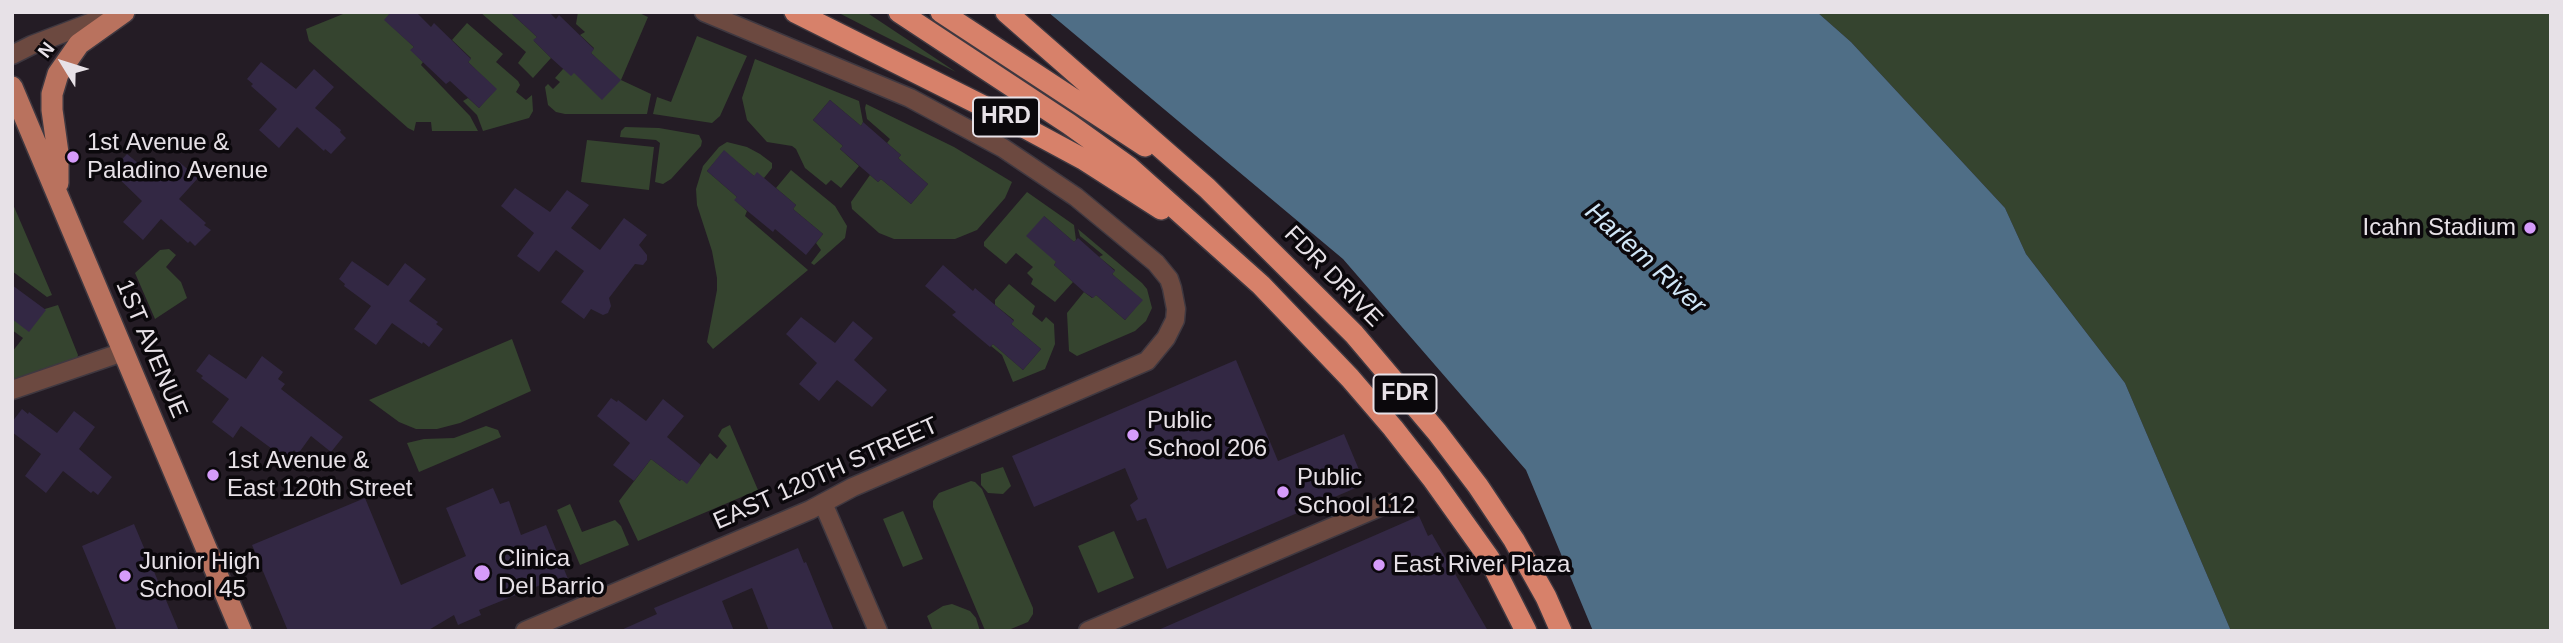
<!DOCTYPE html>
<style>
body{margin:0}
#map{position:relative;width:2563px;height:643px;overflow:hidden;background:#241c25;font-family:Arial,sans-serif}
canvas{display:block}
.frame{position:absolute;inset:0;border:14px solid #e7e1e7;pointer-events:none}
.north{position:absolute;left:28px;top:28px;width:70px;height:70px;-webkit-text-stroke:5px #0b080c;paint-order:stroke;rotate:308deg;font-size:19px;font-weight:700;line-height:28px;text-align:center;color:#e7e1e7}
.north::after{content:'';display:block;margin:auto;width:24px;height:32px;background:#e7e1e7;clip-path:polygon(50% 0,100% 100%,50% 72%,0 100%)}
</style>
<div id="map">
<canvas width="2563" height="643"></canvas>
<div class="frame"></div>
<div class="north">N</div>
</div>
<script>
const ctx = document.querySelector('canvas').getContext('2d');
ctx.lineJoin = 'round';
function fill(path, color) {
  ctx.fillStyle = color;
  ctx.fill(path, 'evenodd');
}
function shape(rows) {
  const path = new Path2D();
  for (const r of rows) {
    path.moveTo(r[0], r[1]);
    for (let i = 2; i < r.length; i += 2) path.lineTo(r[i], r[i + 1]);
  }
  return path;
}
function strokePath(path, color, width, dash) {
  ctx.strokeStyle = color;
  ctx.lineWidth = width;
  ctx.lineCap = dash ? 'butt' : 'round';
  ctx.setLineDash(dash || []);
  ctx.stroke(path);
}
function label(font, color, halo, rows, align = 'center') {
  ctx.font = font + ' Arial,sans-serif';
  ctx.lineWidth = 7;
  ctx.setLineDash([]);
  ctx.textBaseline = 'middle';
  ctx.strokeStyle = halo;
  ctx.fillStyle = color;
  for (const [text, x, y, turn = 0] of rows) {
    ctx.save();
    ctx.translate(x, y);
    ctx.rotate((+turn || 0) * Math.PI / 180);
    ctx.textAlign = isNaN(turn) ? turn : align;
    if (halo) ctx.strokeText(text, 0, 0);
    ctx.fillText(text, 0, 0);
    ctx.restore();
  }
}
const green = shape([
 [348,12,391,12,385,20,414,47,411,50,423,62,421,65,470,116,478,131,432,131,431,122,416,122,414,131,408,128,309,41,306,29],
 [480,12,510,12,537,37,534,41,551,58,533,78,518,63,526,52],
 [578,12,637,12,648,17,621,80,651,94,647,114,565,114,556,112,548,105,545,87,548,84,553,89,560,82,555,78,563,69,620,80,591,53,594,48,580,35,585,32,576,24],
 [837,12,866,12,956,72,868,28],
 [1817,12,2551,12,2551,631,2231,631,2125,383,2026,254,2005,208,1851,42],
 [467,23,503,54,496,62,518,81,520,85,516,92,526,100,532,95,533,111,529,118,483,131,477,115,463,101,468,98,479,108,496,89,468,62,471,58,452,40],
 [697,36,747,56,720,116,712,123,653,114,657,97,671,102],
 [755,59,859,101,863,122,861,126,830,100,813,120,843,146,840,149,859,166,841,188,831,180,826,185,805,168,796,149,792,146,767,142,747,120,742,98],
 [866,104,954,147,1012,182,1005,198,977,230,955,239,894,239,879,233,852,209,851,202,870,175,878,182,881,179,911,204,928,184,898,158,901,155,887,143,890,139,867,119,865,108],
 [625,127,659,128,699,135,702,141,701,146,671,179,663,184,655,182,660,143,656,140,620,137,621,131],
 [587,140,654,147,649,190,581,182],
 [727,142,747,147,760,154,772,163,772,168,764,178,754,176,724,151,707,171,737,197,735,200,747,211,745,216,808,270,713,349,707,342,717,290,717,278,712,251,697,205,696,189,703,166,719,147],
 [791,170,835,206,847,226,845,238,814,265,811,263,821,250,816,243,823,234,793,209,796,205,776,188],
 [1027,192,1074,225,1076,240,1074,242,1044,216,1056,262,1054,265,1073,282,1055,302,1031,284,1033,279,1027,273,1033,267,1016,253,1006,264,984,246,984,242],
 [12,202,52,295,47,297,12,271],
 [1078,229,1142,283,1147,289,1152,308,1146,321,1135,331,1077,356,1069,351,1067,313,1084,292,1092,298,1096,295,1125,320,1142,300,1112,274,1115,270,1099,257,1103,255,1080,236],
 [169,249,176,255,166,267,181,282,187,298,155,319,135,273,160,250],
 [1009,284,1035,306,1032,314,1042,322,1046,317,1054,324,1055,344,1045,369,1013,382,1002,355,991,346,993,344,1023,370,1041,349,1011,324,1014,320,995,305,995,300],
 [58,305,78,355,76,362,12,382,12,352,23,338,12,330,12,319],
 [512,339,531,391,460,423,437,429,416,429,399,422,369,400],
 [730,425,758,490,638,541,619,501,651,459,680,481,681,479,687,483,710,453,717,459,727,446,718,436,722,429],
 [486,426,498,430,501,437,419,472,407,443,424,439,454,438],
 [1003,467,1011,486,1003,494,988,493,981,485,981,474],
 [971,481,975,482,982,489,1033,608,1033,614,1028,622,1006,631,986,631,984,628,933,507,933,501,939,493],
 [570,504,582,532,615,520,621,526,629,545,580,565,557,510],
 [903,511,923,559,903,567,883,519],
 [1114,531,1134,578,1098,593,1078,546],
 [952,604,970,611,976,618,980,631,933,631,927,616,943,606]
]);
const water = shape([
 [1048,12,1817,12,1851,42,2005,208,2026,254,2125,383,2231,631,1593,631,1526,470,1343,259]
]);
const building = shape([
 [391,12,416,12,431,27,434,23,471,59,468,62,497,89,479,108,450,81,446,84,410,50,414,47,384,20],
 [510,12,549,12,556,19,559,15,594,49,591,53,621,80,602,100,574,73,571,76,551,58,533,40,537,37],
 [261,62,296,89,314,69,334,87,315,108,341,130,340,132,346,138,331,154,325,149,324,151,297,127,279,148,259,130,277,109,251,86,253,84,247,79],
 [830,100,861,126,863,122,887,143,901,155,898,158,928,184,911,204,881,179,878,182,870,175,840,149,843,146,813,120],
 [724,150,754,176,757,172,796,205,793,209,823,234,806,255,775,229,773,232,734,200,737,197,707,171],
 [127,154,160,181,178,161,198,178,179,199,206,223,204,225,211,230,195,246,190,241,188,243,161,219,143,240,123,222,142,201,111,171],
 [515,188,550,212,567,190,589,205,571,228,600,250,624,218,647,235,639,245,647,255,647,260,643,265,635,264,609,298,611,306,608,313,603,315,591,309,584,319,561,302,584,271,556,250,539,272,517,256,534,233,501,206],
 [1044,216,1074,242,1078,238,1115,271,1112,274,1143,300,1125,320,1096,295,1093,298,1084,292,1054,265,1056,262,1026,236],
 [352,261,388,286,405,263,426,279,409,301,438,322,436,324,443,329,429,347,423,342,422,344,392,323,376,345,354,329,371,306,344,286,345,284,339,279],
 [943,265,973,291,975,288,1014,321,1011,324,1041,349,1023,370,993,344,990,347,952,315,956,312,925,286],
 [12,285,46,310,29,332,12,319],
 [801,317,835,343,853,321,873,338,854,360,887,390,872,407,837,380,819,401,799,384,817,363,786,334],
 [209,354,246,379,262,356,283,372,278,379,285,384,281,389,343,437,331,452,311,436,298,454,294,450,287,460,241,426,233,438,212,422,229,399,201,378,203,376,196,371],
 [1236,360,1278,461,1344,434,1365,484,1167,569,1146,518,1137,521,1130,505,1138,499,1125,468,1034,507,1012,456],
 [611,398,617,402,618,400,646,421,663,399,684,416,667,437,701,465,687,484,681,479,680,481,651,459,634,481,613,465,630,443,597,416],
 [22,409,28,414,29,412,57,433,74,411,95,427,79,449,112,477,98,495,93,491,91,493,63,471,46,493,25,476,41,454,12,432,12,422],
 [493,488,500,504,509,501,521,535,546,525,568,579,545,588,543,584,479,610,481,615,458,625,454,615,427,631,288,631,252,545,365,498,401,585,466,556,446,508],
 [1419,516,1428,536,1432,534,1488,631,1156,631],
 [134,524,179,631,117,631,82,546],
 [798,548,804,563,806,562,834,631,769,631,752,588,722,601,734,631,619,631,657,614,654,608]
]);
const street = shape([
 [12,55,32,45,116,13],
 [12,390,123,352],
 [823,503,878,631],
 [525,631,810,510,853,487,1147,361,1166,338,1175,320,1176,309,1172,288,1169,279,1156,263,1076,197,1003,148,910,98,704,12],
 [1088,631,1389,503]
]);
const primary = shape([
 [12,87,241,631],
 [58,183,58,153,52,110,52,94,58,74,79,44,124,12]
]);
const highway = shape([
 [795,12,1005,117,1083,159,1161,209],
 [899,12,1069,124,1129,167,1261,285,1350,378,1393,428,1432,478,1489,558,1526,631],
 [941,12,1145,146],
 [1006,12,1207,188,1354,334,1437,432,1478,486,1514,540,1546,597,1561,631]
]);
const markers = [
 [73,157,7,"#d59bfa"],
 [2530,228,7,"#d59bfa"],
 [1133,435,7,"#d59bfa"],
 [213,475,7,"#d59bfa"],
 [1283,492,7,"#d59bfa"],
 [1379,565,7,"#d59bfa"],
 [482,573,9,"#d59bfa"],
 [125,576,7,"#d59bfa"]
];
const shields = [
 [1006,117,66],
 [1405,394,63]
];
const shieldNames = [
 ["HRD",1006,117],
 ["FDR",1405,394]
];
const poiNames = [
 ["1st Avenue &",87,143],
 ["Paladino Avenue",87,171],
 ["Icahn Stadium",2516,228,"right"],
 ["Public",1147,421],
 ["School 206",1147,449],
 ["1st Avenue &",227,461],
 ["East 120th Street",227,489],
 ["Public",1297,478],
 ["School 112",1297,506],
 ["Clinica",498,559],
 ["Del Barrio",498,587],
 ["Junior High",139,562],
 ["School 45",139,590],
 ["East River Plaza",1393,565]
];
const streetNames = [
 ["FDR DRIVE",1333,277,46],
 ["1ST AVENUE",151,349,67],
 ["EAST 120TH STREET",826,474,-24]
];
const waterNames = [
 ["Harlem River",1645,259,42]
];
fill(green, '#35442f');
fill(water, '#4f6e86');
fill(building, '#332844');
strokePath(street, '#3f3840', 21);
strokePath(primary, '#3f3840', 24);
strokePath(highway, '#3f3840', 24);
strokePath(street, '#6c4940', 18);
strokePath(primary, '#b9725e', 21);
strokePath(highway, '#d7816a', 21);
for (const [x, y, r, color] of markers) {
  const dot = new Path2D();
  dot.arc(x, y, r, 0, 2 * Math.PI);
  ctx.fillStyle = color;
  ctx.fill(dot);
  strokePath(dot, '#0b080c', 2.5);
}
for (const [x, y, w] of shields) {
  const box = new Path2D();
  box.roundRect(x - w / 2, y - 19.5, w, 39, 5);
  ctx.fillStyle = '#0b080c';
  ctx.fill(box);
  strokePath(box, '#e7e1e7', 2);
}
label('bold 23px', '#e7e1e7', null, shieldNames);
label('24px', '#e7e1e7', '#0b080c', poiNames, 'left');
label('24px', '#e7e1e7', '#0b080c', streetNames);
label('italic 26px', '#d0e6f7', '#0b080c', waterNames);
</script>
